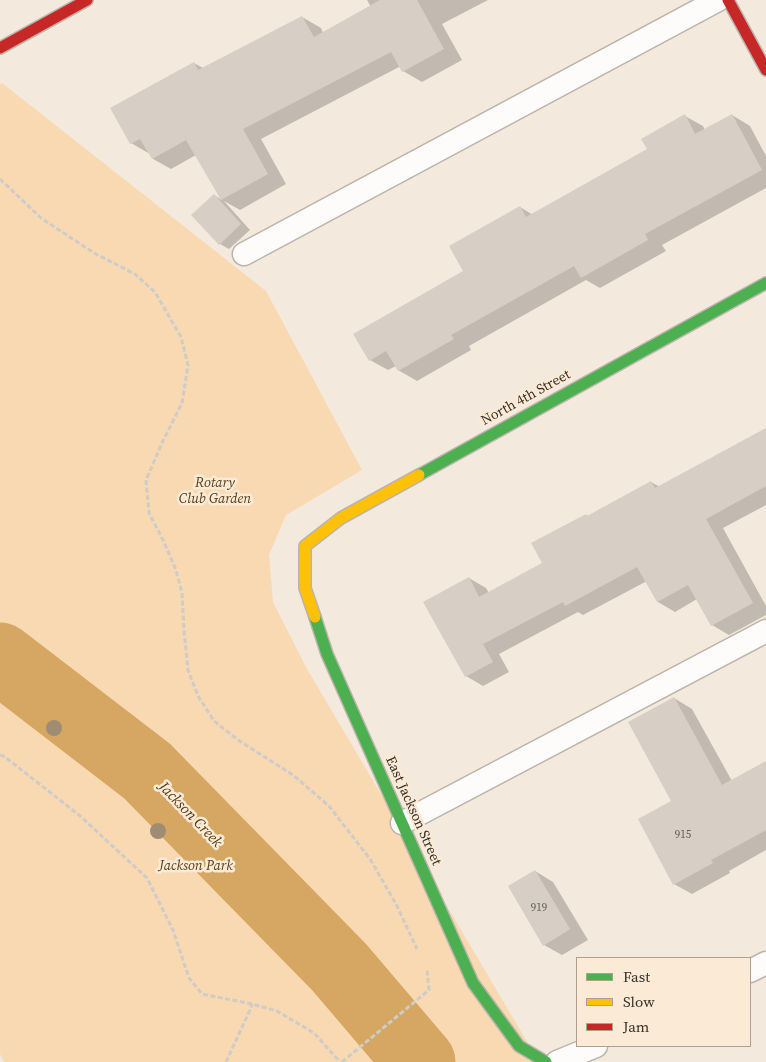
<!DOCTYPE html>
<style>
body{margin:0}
#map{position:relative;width:766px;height:1062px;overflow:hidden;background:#f3e9dd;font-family:"Source Serif 4",serif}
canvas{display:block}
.legend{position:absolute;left:576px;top:957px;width:175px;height:90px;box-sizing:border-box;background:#fbead5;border:1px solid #ada090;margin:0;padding:6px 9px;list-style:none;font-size:15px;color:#373028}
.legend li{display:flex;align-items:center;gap:10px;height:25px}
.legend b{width:25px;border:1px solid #ada090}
</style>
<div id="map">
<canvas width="766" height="1062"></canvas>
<ul class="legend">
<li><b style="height:6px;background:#4caf50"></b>Fast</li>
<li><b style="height:6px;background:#ffc107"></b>Slow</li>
<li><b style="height:6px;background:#c62828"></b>Jam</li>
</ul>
</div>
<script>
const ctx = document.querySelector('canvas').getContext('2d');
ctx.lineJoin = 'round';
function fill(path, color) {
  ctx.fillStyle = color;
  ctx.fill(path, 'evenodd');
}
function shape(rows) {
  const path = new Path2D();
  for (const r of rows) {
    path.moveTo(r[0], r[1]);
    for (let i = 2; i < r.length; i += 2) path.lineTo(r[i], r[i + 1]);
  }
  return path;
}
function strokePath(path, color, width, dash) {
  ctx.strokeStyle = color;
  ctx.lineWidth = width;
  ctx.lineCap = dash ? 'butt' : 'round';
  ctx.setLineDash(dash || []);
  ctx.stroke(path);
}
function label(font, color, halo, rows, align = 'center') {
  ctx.font = font + ' "Source Serif 4",serif';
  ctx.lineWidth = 5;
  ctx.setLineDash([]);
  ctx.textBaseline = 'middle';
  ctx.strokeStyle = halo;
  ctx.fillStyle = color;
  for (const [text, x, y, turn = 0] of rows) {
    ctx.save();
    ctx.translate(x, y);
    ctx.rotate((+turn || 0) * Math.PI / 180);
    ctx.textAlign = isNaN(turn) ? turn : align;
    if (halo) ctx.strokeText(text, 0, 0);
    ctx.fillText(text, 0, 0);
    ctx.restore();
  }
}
const green = shape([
 [2,83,266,291,362,470,286,515,269,555,273,602,307,669,539,1062,4,1062,0,1054,0,84]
]);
const shadow = shape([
 [367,0,488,0,442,24,462,60,422,82,403,71,401,66,261,139,286,184,240,210,224,201,250,230,229,249,220,244,214,195,222,200,196,155,171,169,153,159,150,154,131,143,112,109,194,63,203,68,302,17,321,28,323,33,371,7],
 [732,115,750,126,766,156,766,188,662,245,666,251,600,288,586,280,469,346,471,350,417,381,398,370,396,366,388,370,370,360,465,271,520,207,533,215,648,149,685,116,703,126,705,130],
 [766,430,766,505,723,528,766,606,766,615,729,635,712,625,697,599,675,612,658,602,647,581,583,615,578,612,499,654,509,672,483,686,466,676,469,578,486,588,489,593,544,564,586,515,588,516,651,482,660,487],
 [674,698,692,709,732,781,766,762,766,850,729,871,730,873,692,894,674,884,673,802],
 [535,871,553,882,588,940,562,955,544,945]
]);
const river = shape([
 [0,658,147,771,339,967,420,1062]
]);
const building = shape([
 [380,0,417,0,444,49,402,72,391,52,243,129,268,174,221,200,186,140,152,159,140,139,130,144,110,108,194,62,198,70,302,16,314,37],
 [685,114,695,134,732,114,762,170,645,234,648,240,581,278,574,266,451,335,454,339,398,371,386,351,369,361,353,334,463,271,449,246,520,206,526,217,647,149,641,139],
 [214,194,241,224,219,245,191,215],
 [766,428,766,486,706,519,753,603,711,626,688,585,657,602,637,567,565,606,563,602,483,644,493,662,465,677,423,602,469,577,479,597,542,563,531,543,586,514,587,516,651,481,655,488],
 [674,697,722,785,766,761,766,830,711,860,713,863,673,885,638,819,671,801,628,722],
 [535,870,570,929,543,946,508,886]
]);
const path = shape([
 [0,179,41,218,94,253,135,274,155,292,181,337,188,365,182,403,162,443,146,480,149,513,164,542,176,570,182,593,184,630,188,670,198,696,214,721,238,740,293,775,329,806,370,859,396,904,417,949],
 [0,755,5,757,79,815,147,878,173,930,189,978,202,994,252,1004,277,1011,314,1033,340,1062],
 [226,1062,250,1010,252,1004],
 [342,1062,429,990,427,970]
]);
const lane = shape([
 [244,254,718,0],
 [402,823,766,631],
 [750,971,766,963],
 [557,1062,596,1046]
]);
const fast = shape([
 [419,475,766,283],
 [315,617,327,654,473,983,519,1046,546,1062]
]);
const slow = shape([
 [315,617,305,588,305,546,341,518,419,475]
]);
const jam = shape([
 [728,0,766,70],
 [0,48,87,0]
]);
const trees = [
 [54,728],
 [158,831]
];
const numberNames = [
 ["915",683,835],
 ["919",539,908]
];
const streetNames = [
 ["North 4th Street",526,398,-29],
 ["East Jackson Street",413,811,66]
];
const parkNames = [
 ["Rotary",215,483],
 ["Club Garden",215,499],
 ["Jackson Park",196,866]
];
const waterNames = [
 ["Jackson Creek",190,815,46]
];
fill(green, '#f8d9b2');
fill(shadow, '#0003');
strokePath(river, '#d5a762', 71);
fill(building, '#d7cfc5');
strokePath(lane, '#bcb4ab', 25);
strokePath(fast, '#bcb4ab', 14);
strokePath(slow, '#bcb4ab', 14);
strokePath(jam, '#bcb4ab', 14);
strokePath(path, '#cfcbc7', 3, [5, 2.5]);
strokePath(lane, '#fdfcfa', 22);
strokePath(fast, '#4caf50', 11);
strokePath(slow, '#ffc107', 11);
strokePath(jam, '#c62828', 11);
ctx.fillStyle = '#9f8d73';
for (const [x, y] of trees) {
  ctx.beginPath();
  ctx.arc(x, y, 8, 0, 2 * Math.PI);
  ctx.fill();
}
label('11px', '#615a51', null, numberNames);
label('14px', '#373028', '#fbead5', streetNames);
label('italic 14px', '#5b411d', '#fbead5', parkNames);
label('italic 15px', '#523813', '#fbead5', waterNames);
</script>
